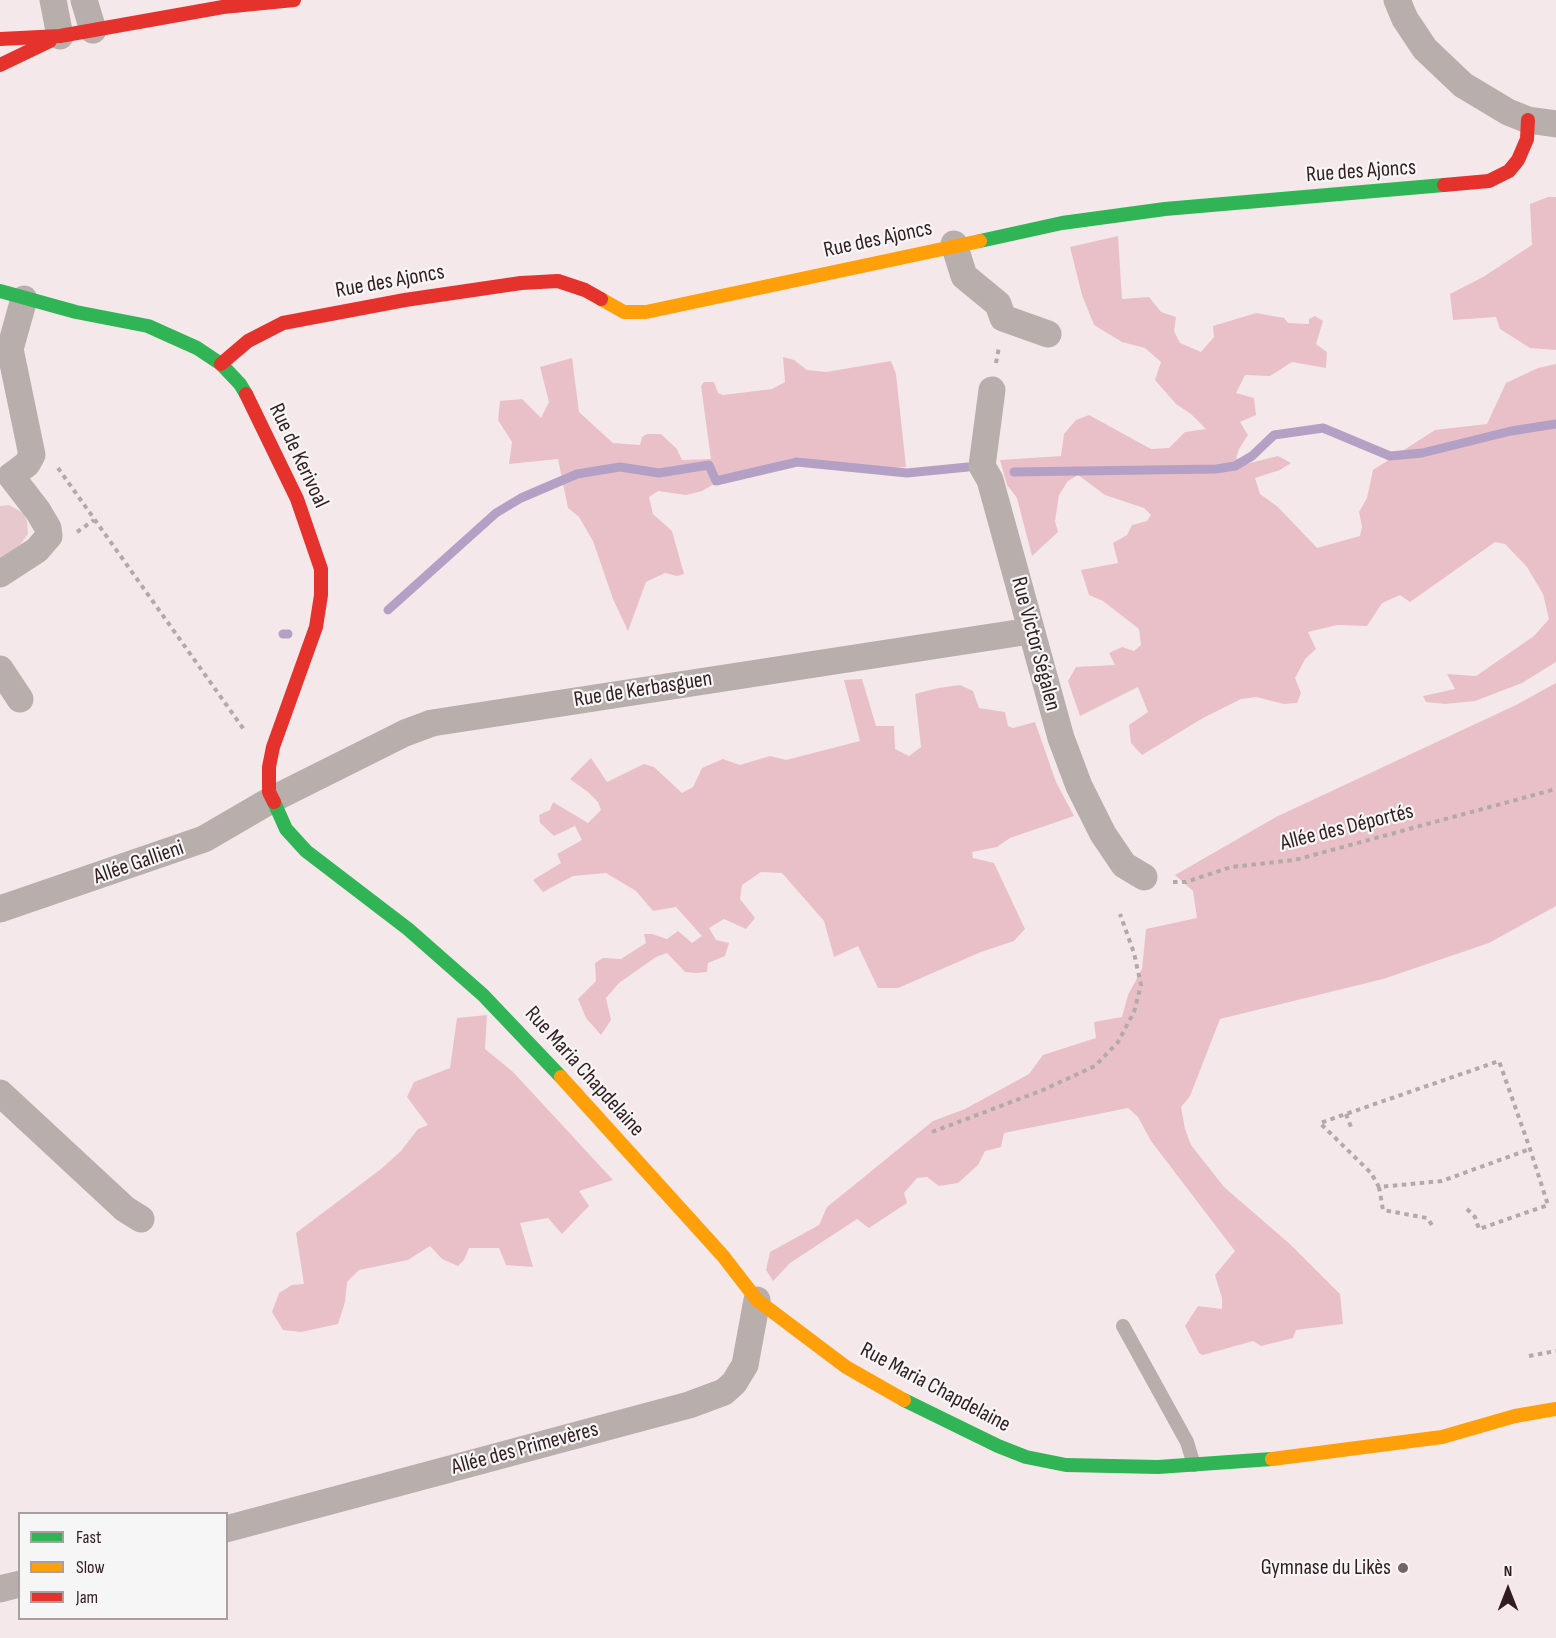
<!DOCTYPE html>
<meta charset="utf-8">
<style>
body{margin:0}
#map{position:relative;width:1556px;height:1638px;overflow:hidden;background:#f4e8ea;font-family:"Sofia Sans Condensed",sans-serif}
canvas{display:block}
.legend{position:absolute;left:18px;top:1512px;width:210px;height:108px;box-sizing:border-box;background:#f6f6f6;border:2px solid #a79fa0;margin:0;padding:8px 10px;list-style:none;font-size:18px;color:#311c20}
.legend li{display:flex;align-items:center;gap:12px;height:30px}
.legend b{width:30px;border:2px solid #a79fa0}
.north{position:absolute;left:1478px;top:1560px;width:60px;height:60px;-webkit-text-stroke:4px #f6f6f6;paint-order:stroke;rotate:0deg;font-size:16px;font-weight:700;line-height:24px;text-align:center;color:#311c20}
.north::after{content:'';display:block;margin:auto;width:21px;height:27px;background:#311c20;clip-path:polygon(50% 0,100% 100%,50% 72%,0 100%)}
</style>
<div id="map">
<canvas width="1556" height="1638"></canvas>
<ul class="legend">
<li><b style="height:8px;background:#30b455"></b>Fast</li>
<li><b style="height:8px;background:#ff9f0a"></b>Slow</li>
<li><b style="height:8px;background:#e5322d"></b>Jam</li>
</ul>
<div class="north">N</div>
</div>
<script>
const ctx = document.querySelector('canvas').getContext('2d');
ctx.lineJoin = 'round';
function fill(path, color) {
  ctx.fillStyle = color;
  ctx.fill(path, 'evenodd');
}
function shape(rows) {
  const path = new Path2D();
  for (const r of rows) {
    path.moveTo(r[0], r[1]);
    for (let i = 2; i < r.length; i += 2) path.lineTo(r[i], r[i + 1]);
  }
  return path;
}
function strokePath(path, color, width, dash) {
  ctx.strokeStyle = color;
  ctx.lineWidth = width;
  ctx.lineCap = dash ? 'butt' : 'round';
  ctx.setLineDash(dash || []);
  ctx.stroke(path);
}
function label(font, color, halo, rows, align = 'center') {
  ctx.font = font + ' "Sofia Sans Condensed",sans-serif';
  ctx.lineWidth = 4.5;
  ctx.setLineDash([]);
  ctx.textBaseline = 'middle';
  ctx.strokeStyle = halo;
  ctx.fillStyle = color;
  for (const [text, x, y, turn = 0] of rows) {
    ctx.save();
    ctx.translate(x, y);
    ctx.rotate((+turn || 0) * Math.PI / 180);
    ctx.textAlign = isNaN(turn) ? turn : align;
    if (halo) ctx.strokeText(text, 0, 0);
    ctx.fillText(text, 0, 0);
    ctx.restore();
  }
}
const green = shape([
 [9,505,23,513,27,521,28,534,16,550,0,559,0,506]
]);
const forest = shape([
 [1548,197,1556,197,1556,350,1530,348,1500,329,1496,317,1453,320,1450,294,1483,277,1532,245,1530,204],
 [1118,236,1122,299,1149,297,1161,312,1176,317,1174,331,1180,343,1201,352,1214,337,1213,326,1256,313,1284,318,1288,323,1309,324,1309,319,1315,316,1323,321,1316,344,1327,352,1326,368,1292,362,1270,376,1245,375,1236,393,1254,398,1256,415,1240,422,1248,435,1239,449,1236,458,1246,464,1278,456,1291,463,1280,470,1255,478,1260,494,1278,507,1317,548,1360,536,1362,527,1359,512,1367,498,1373,470,1435,430,1487,424,1506,383,1538,368,1556,364,1556,662,1522,683,1475,701,1445,704,1426,702,1423,696,1455,689,1447,674,1476,676,1534,636,1549,619,1543,594,1527,567,1505,544,1495,542,1410,602,1400,595,1382,603,1367,626,1337,625,1308,632,1316,649,1305,659,1295,678,1301,693,1297,703,1284,704,1256,697,1241,699,1203,718,1142,755,1131,743,1129,725,1148,712,1138,687,1080,716,1068,681,1076,667,1115,665,1109,653,1122,647,1134,651,1141,645,1139,629,1103,601,1089,595,1081,570,1118,563,1113,543,1127,535,1132,525,1147,521,1151,515,1144,508,1105,495,1078,475,1068,481,1059,495,1055,521,1058,532,1032,556,1017,498,1007,485,1000,460,1061,456,1064,434,1076,420,1089,415,1151,449,1169,448,1185,432,1206,429,1191,414,1176,404,1155,380,1161,362,1145,348,1122,342,1094,325,1082,295,1070,247],
 [783,357,794,360,807,370,826,372,891,361,896,374,906,467,888,468,833,465,793,458,730,475,702,491,686,495,658,491,649,497,653,514,672,531,684,574,677,576,665,573,646,582,628,631,613,599,593,541,579,517,568,508,558,459,509,464,512,442,498,420,500,401,522,399,541,418,549,402,540,367,572,358,579,412,613,443,640,445,642,437,647,434,661,434,677,449,682,460,711,459,701,386,704,382,714,382,718,393,723,395,772,389,785,382],
 [862,679,876,726,894,726,895,749,909,756,921,747,915,694,938,688,960,685,973,691,979,708,1005,712,1008,726,1013,728,1035,722,1056,782,1074,816,1010,838,997,847,972,852,973,858,994,863,1025,929,1014,941,981,952,898,988,878,988,858,946,834,957,824,921,782,873,761,872,742,885,740,899,755,918,746,929,724,919,709,928,716,940,729,943,725,956,708,963,707,972,696,973,685,972,667,953,656,957,619,983,606,998,611,1020,601,1035,586,1018,578,999,596,981,595,963,603,958,621,959,646,943,644,934,652,934,667,939,678,931,692,943,702,936,676,907,653,911,636,891,606,873,573,876,543,892,533,880,561,863,557,854,582,840,575,826,554,836,540,823,539,815,550,810,553,802,588,823,601,810,598,802,588,792,570,779,591,758,607,782,644,764,654,767,682,793,693,787,702,768,723,759,740,765,770,756,786,760,860,741,844,680],
 [1556,683,1556,906,1489,943,1383,979,1220,1019,1190,1096,1181,1107,1185,1129,1191,1145,1224,1187,1291,1245,1340,1294,1343,1324,1296,1330,1293,1338,1261,1346,1253,1341,1203,1355,1199,1353,1185,1326,1198,1306,1222,1309,1222,1298,1215,1275,1235,1251,1151,1141,1138,1117,1128,1108,1004,1133,1001,1147,985,1151,978,1165,958,1183,939,1186,927,1177,917,1178,904,1193,907,1203,869,1228,857,1219,790,1263,773,1281,766,1270,770,1252,819,1225,827,1207,933,1121,965,1109,1029,1074,1043,1055,1096,1038,1094,1022,1122,1017,1128,995,1142,969,1146,929,1197,918,1193,891,1175,875,1276,817,1516,705],
 [487,1015,485,1049,513,1072,613,1180,579,1191,589,1206,562,1234,548,1218,520,1223,533,1267,506,1265,499,1248,469,1248,464,1260,458,1266,442,1259,430,1246,408,1260,359,1270,347,1282,345,1302,338,1324,301,1332,283,1330,272,1312,279,1293,292,1285,304,1284,296,1233,381,1169,401,1151,418,1129,428,1125,407,1097,414,1082,450,1068,457,1018]
]);
const stream = shape([
 [1014,472,1216,469,1235,466,1252,456,1274,435,1323,428,1390,456,1422,453,1511,431,1556,424],
 [388,610,496,513,521,498,577,474,620,467,659,473,709,465,716,481,797,462,907,473,968,467],
 [283,634,288,634]
]);
const path = shape([
 [996,363,999,347],
 [58,468,245,731],
 [77,532,94,520],
 [1173,882,1186,882,1231,867,1295,860,1556,789],
 [1346,1114,1351,1127],
 [932,1132,1043,1090,1095,1066,1118,1042,1134,1012,1141,985,1134,953,1120,914],
 [1379,1187,1383,1210,1427,1218,1432,1225],
 [1467,1209,1475,1217,1479,1229,1548,1205,1530,1149,1499,1061,1320,1123,1371,1173,1379,1187,1442,1181,1530,1149],
 [1529,1356,1556,1351]
]);
const lane = shape([
 [1123,1326,1187,1442,1194,1465]
]);
const street = shape([
 [53,0,60,36],
 [84,0,93,30],
 [1397,0,1405,19,1425,49,1463,85,1508,112,1528,120,1556,124],
 [954,244,964,276,998,304,1003,318,1048,334],
 [992,390,982,466,990,480,1061,738,1079,786,1103,834,1124,865,1144,877],
 [0,574,37,550,49,536,48,528,38,511,11,476,27,464,32,455,10,349,24,299],
 [0,669,20,699],
 [0,909,204,839,271,800,405,733,432,723,1030,631],
 [0,1093,125,1209,141,1219],
 [226,1529,689,1405,724,1392,734,1383,745,1365,757,1300],
 [0,1589,20,1584]
]);
const fast = shape([
 [980,241,1062,223,1165,209,1444,185],
 [0,291,76,312,148,326,197,348,221,364,240,384,246,394],
 [274,802,286,829,306,851,408,929,483,995,561,1077],
 [904,1400,998,1446,1026,1457,1066,1465,1158,1467,1272,1459]
]);
const slow = shape([
 [601,299,624,312,646,312,980,241],
 [561,1077,723,1256,757,1300,846,1367,904,1400],
 [1272,1459,1442,1437,1515,1416,1556,1409]
]);
const jam = shape([
 [0,39,60,36,223,7,294,0],
 [0,65,50,41],
 [1444,185,1489,181,1509,171,1518,160,1527,139,1528,120],
 [221,364,248,341,283,323,405,300,521,283,558,281,585,290,601,299],
 [246,394,297,499,321,569,321,595,316,627,273,747,269,767,269,792,274,802]
]);
const markers = [
 [1403,1568,6,"#756367"]
];
const streetNames = [
 ["Rue des Ajoncs",1361,172,-4],
 ["Rue des Ajoncs",878,240,-12],
 ["Rue des Ajoncs",390,282,-10],
 ["Rue de Kerivoal",298,456,65],
 ["Rue Victor Ségalen",1035,644,75],
 ["Rue de Kerbasguen",643,690,-9],
 ["Allée des Déportés",1347,828,-14],
 ["Allée Gallieni",139,863,-19],
 ["Rue Maria Chapdelaine",584,1072,48],
 ["Rue Maria Chapdelaine",935,1388,28],
 ["Allée des Primevères",525,1449,-15]
];
const poiNames = [
 ["Gymnase du Likès",1391,1568]
];
fill(green, '#e6c8cd');
fill(forest, '#eac0c8');
strokePath(stream, '#b5a0c5', 9);
strokePath(path, '#b3aaa8', 4, [4.5, 4.5]);
strokePath(lane, '#b8aeab', 14);
strokePath(street, '#b8aeab', 27);
strokePath(fast, '#30b455', 14);
strokePath(slow, '#ff9f0a', 14);
strokePath(jam, '#e5322d', 14);
for (const [x, y, r, color] of markers) {
  const dot = new Path2D();
  dot.arc(x, y, r, 0, 2 * Math.PI);
  ctx.fillStyle = color;
  ctx.fill(dot);
  strokePath(dot, '#f6f6f6', 2);
}
label('22px', '#311c20', '#f6f6f6', streetNames);
label('22px', '#311c20', '#f6f6f6', poiNames, 'right');
</script>
